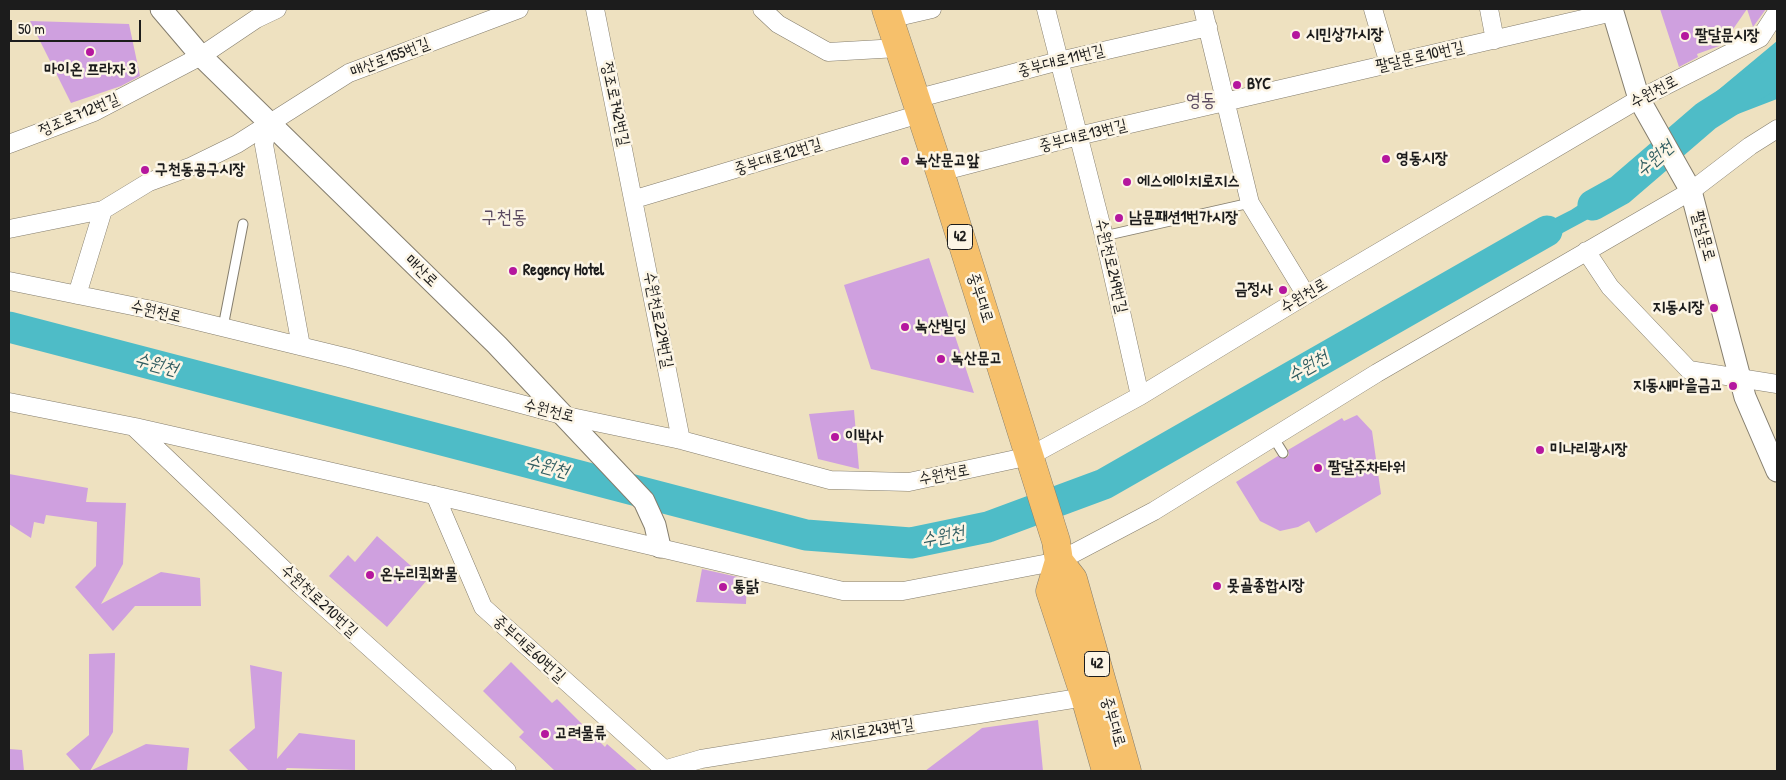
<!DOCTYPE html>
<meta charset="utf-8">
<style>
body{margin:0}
#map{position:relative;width:1786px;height:780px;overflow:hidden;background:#eee1c0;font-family:"Patrick Hand",sans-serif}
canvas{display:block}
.frame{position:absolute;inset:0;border:10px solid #1c1c1c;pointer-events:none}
.scale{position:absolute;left:10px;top:20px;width:131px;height:22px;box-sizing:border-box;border:2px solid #1c1c1c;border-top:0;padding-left:6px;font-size:15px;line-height:18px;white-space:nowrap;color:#1c1c1c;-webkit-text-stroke:4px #fcf5e5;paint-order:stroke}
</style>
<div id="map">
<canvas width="1786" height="780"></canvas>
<div class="frame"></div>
<div class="scale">50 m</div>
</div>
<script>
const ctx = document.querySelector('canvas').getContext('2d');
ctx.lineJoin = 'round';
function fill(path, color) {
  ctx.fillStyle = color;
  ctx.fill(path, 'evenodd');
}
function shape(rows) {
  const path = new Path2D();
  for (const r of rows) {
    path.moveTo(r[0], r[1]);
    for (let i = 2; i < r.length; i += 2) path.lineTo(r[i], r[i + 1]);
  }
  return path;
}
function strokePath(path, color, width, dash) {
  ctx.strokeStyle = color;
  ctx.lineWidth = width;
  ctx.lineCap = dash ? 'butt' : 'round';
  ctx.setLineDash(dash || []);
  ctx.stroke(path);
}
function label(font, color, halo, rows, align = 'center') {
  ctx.font = font + ' "Patrick Hand","Poor Story",sans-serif';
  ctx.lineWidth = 5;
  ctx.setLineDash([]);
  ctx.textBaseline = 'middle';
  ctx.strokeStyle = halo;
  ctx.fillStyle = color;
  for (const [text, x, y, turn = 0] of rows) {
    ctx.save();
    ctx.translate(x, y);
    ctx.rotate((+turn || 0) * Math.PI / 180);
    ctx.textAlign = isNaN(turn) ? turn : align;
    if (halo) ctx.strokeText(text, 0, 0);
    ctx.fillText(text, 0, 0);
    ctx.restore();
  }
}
const water = shape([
 [1777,41,1777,99,1712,124,1699,106],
 [1622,173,1637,193,1630,191,1594,216,1516,258,1506,243,1571,210,1605,188]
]);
const river = shape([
 [1593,205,1620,190,1706,116,1777,71],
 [9,327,806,535,911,543,988,527,1104,484,1547,231]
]);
const building = shape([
 [1660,9,1766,9,1753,27,1747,9,1722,45,1697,54,1698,57,1679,67],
 [30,21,129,24,140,76,121,86,71,103],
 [929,258,974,393,871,369,844,285],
 [854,410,859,469,818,459,809,414],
 [1357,415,1372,431,1381,494,1316,533,1309,521,1298,527,1280,531,1260,521,1236,482,1278,456,1286,458,1289,455,1288,450,1342,418,1344,421],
 [9,474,88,488,86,502,126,503,123,564,101,604,161,572,200,578,201,606,135,606,113,631,75,587,96,566,97,522,46,515,44,524,34,522,31,538,9,524],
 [377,536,427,580,387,627,329,576,348,555,355,562],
 [702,569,747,579,746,604,696,602],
 [115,653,113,732,90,771,81,771,66,754,89,735,89,654],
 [511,662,552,703,557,699,605,747,607,744,638,771,555,771,519,737,524,732,483,691],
 [250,665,282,672,277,759,299,733,355,740,355,770,287,768,285,771,249,771,229,750,255,728],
 [1038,720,1043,771,925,771,982,728],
 [146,744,189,748,187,771,90,771],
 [9,749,22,750,24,771,9,771]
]);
const service = shape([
 [1104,236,1250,203],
 [223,327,243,224],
 [1273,437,1283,453]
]);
const minor = shape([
 [595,9,681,440],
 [762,9,778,24,828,52,898,48],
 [1046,9,1104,236,1140,396],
 [1203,9,1250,203,1306,295],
 [1373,9,1389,64],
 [1489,9,1495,40],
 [889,19,932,9],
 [915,99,1059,61,1208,27],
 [269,122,264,145,301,346],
 [9,144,94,112,201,56,256,19,277,9],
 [940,172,1078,136,1613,12],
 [635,199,920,114],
 [9,229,103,210,149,182,190,167,237,144,349,73,519,9],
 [1586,251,1610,287,1689,370,1777,384],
 [9,281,152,310,349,358,562,415,681,440,830,480,909,482,1030,456,1140,396,1306,295,1639,99,1760,38,1777,12],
 [77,295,103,210],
 [9,402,135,427,460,501,843,591,903,591,1059,561,1154,511,1377,373,1691,191,1750,146,1777,129],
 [136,429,300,585,507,771],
 [435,495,483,607,666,771],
 [660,771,701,759,1085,697]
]);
const tertiary = shape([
 [161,9,201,56,497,345,644,501,655,525,660,547],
 [1612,9,1639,99,1691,191,1745,397,1777,471]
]);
const primary = shape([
 [886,9,940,172,1056,541,1059,561,1050,591,1085,697,1106,771],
 [1059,561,1073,579,1127,771]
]);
const markers = [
 [1296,35,5,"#b5179e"],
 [1685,36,5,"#b5179e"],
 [90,52,5,"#b5179e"],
 [1237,85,5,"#b5179e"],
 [1386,159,5,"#b5179e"],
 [905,161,5,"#b5179e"],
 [145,170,5,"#b5179e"],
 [1127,182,5,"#b5179e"],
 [1119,218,5,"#b5179e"],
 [513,271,5,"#b5179e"],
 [1283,290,5,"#b5179e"],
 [1714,308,5,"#b5179e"],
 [905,327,5,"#b5179e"],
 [941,359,5,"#b5179e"],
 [1733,386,5,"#b5179e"],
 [835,437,5,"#b5179e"],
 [1540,450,5,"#b5179e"],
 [1318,468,5,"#b5179e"],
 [370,575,5,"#b5179e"],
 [1217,586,5,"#b5179e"],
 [723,587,5,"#b5179e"],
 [545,734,5,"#b5179e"]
];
const shields = [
 [960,237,25],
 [1097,664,25]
];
const shieldNames = [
 ["42",960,237],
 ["42",1097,664]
];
const poiNames = [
 ["시민상가시장",1306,35],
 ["팔달문시장",1695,36],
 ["마이온 프라자 3",90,70,"center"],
 ["BYC",1247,85],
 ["영동시장",1396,159],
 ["녹산문고앞",915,161],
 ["구천동공구시장",155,170],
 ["에스에이치로지스",1137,182],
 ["남문패션1번가시장",1129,218],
 ["Regency Hotel",523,271],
 ["금정사",1273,290,"right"],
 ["지동시장",1704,308,"right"],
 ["녹산빌딩",915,327],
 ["녹산문고",951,359],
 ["지동새마을금고",1723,386,"right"],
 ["이박사",845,437],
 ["미나리광시장",1550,450],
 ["팔달주차타워",1328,468],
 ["온누리퀵화물",380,575],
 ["못골종합시장",1227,586],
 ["통닭",733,587],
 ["고려물류",555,734]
];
const streetNames = [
 ["팔달문로10번길",1420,57,-13],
 ["매산로155번길",390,58,-21],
 ["중부대로11번길",1061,61,-14],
 ["수원천로",1654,92,-28],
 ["정조로742번길",615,104,78],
 ["정조로712번길",79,115,-23],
 ["중부대로13번길",1083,136,-14],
 ["중부대로12번길",778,157,-17],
 ["팔달문로",1703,236,75],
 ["수원천로249번길",1111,266,77],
 ["매산로",421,271,44],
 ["수원천로",1304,296,-31],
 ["중부대로",980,298,72],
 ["수원천로",156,312,13],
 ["수원천로229번길",658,320,79],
 ["수원천로",549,411,14],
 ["수원천로",944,475,-11],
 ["수원천로210번길",319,601,43],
 ["중부대로60번길",529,649,42],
 ["중부대로",1113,722,74],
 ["세지로243번길",872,731,-9]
];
const waterNames = [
 ["수원천",1655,159,-41],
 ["수원천",156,365,15],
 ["수원천",1308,367,-30],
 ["수원천",547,467,15],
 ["수원천",943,537,-12]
];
const quarterNames = [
 ["영동",1201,101],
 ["구천동",504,218]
];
fill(water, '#4ebcc7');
strokePath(river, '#4ebcc7', 31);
fill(building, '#cfa0df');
strokePath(service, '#857e6e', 11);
strokePath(minor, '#857e6e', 19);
strokePath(tertiary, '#857e6e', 23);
strokePath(primary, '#857e6e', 29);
strokePath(service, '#fff', 9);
strokePath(minor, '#fff', 18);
strokePath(tertiary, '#fff', 21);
strokePath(primary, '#f6c06b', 28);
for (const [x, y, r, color] of markers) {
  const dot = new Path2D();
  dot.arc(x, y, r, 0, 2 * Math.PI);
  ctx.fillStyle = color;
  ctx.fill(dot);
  strokePath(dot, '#fcf5e5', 2);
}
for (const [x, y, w] of shields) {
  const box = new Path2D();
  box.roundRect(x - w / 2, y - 12.5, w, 25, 4);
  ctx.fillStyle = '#fcf5e5';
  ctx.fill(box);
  strokePath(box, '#1c1c1c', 1);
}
label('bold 15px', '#1c1c1c', null, shieldNames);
label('bold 16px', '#1c1c1c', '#fcf5e5', poiNames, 'left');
label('16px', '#1c1c1c', '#fcf5e5', streetNames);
label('italic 18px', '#305c60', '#fcf5e5', waterNames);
label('19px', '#5b4a60', '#fcf5e5', quarterNames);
</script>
